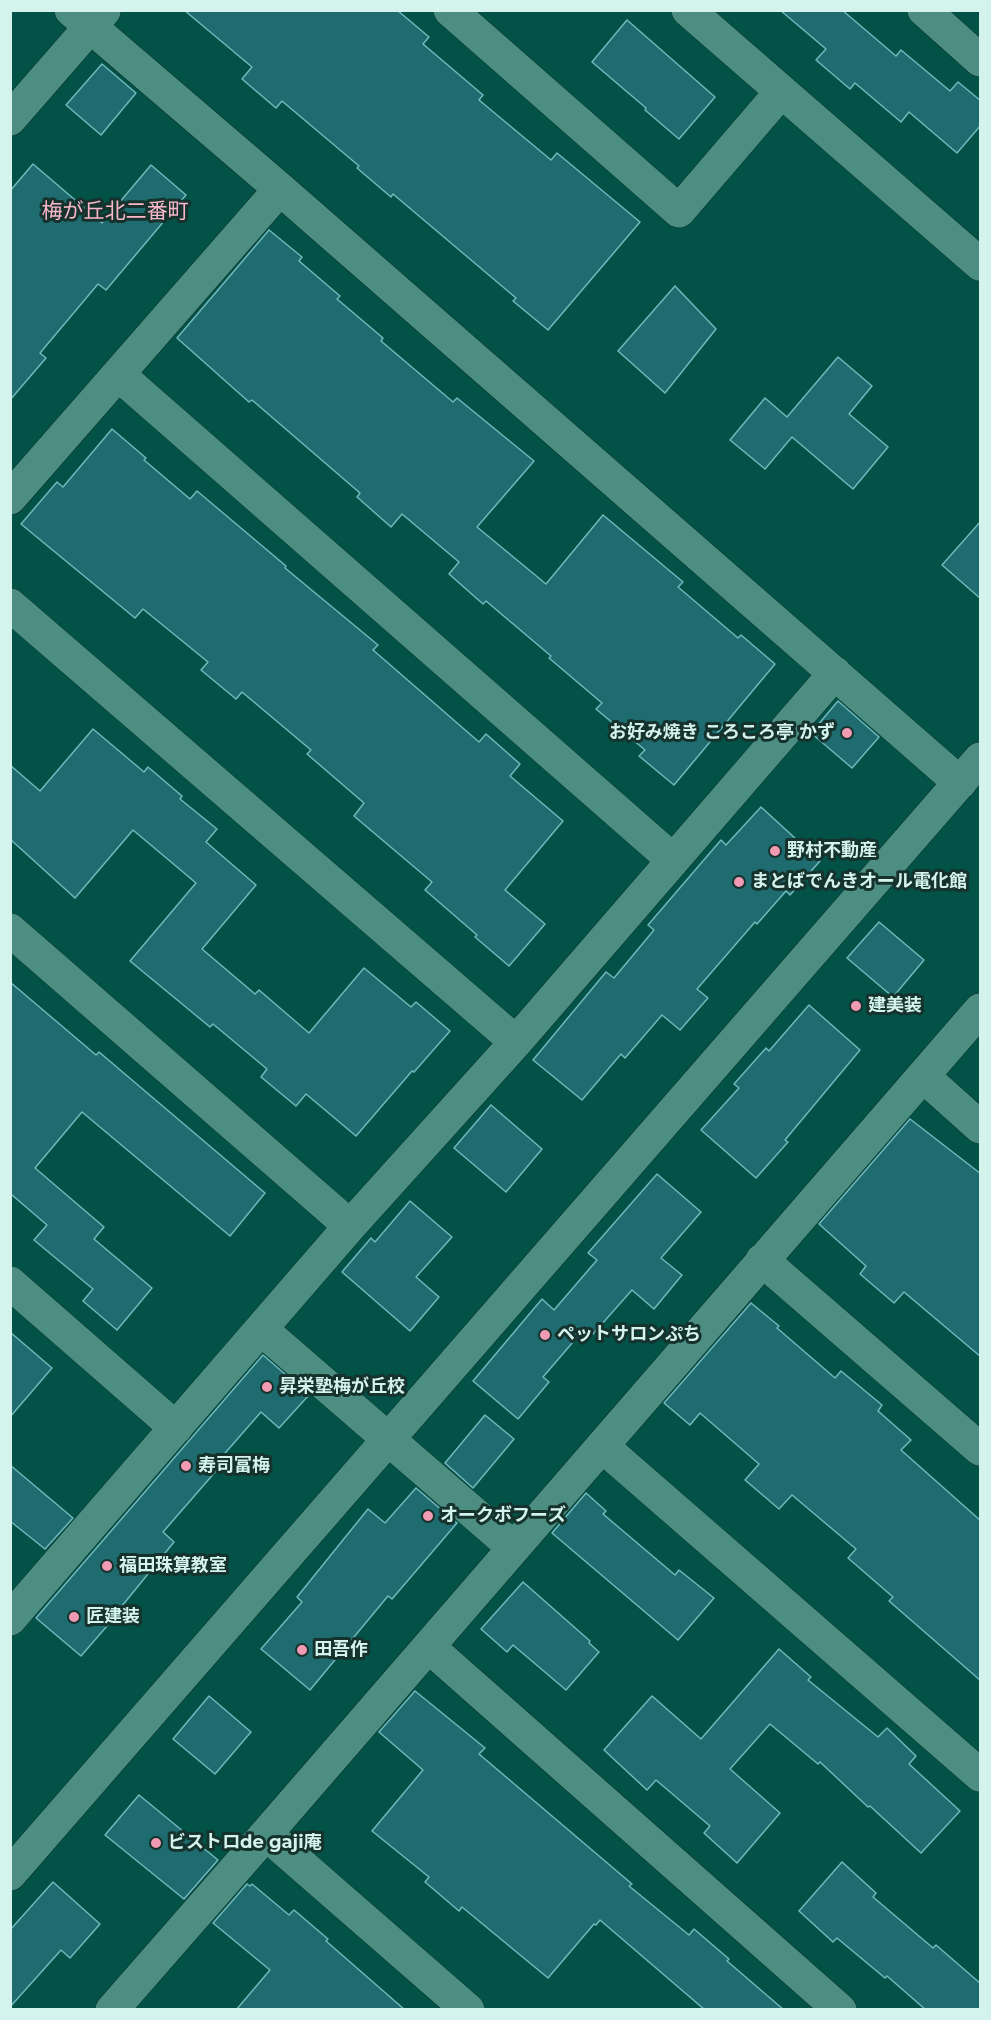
<!DOCTYPE html>
<meta charset="utf-8">
<style>
body{margin:0}
#map{position:relative;width:991px;height:2020px;overflow:hidden;background:#025248;font-family:Montserrat,sans-serif}
canvas{display:block}
.frame{position:absolute;inset:0;border:12px solid #d3f3ec;pointer-events:none}
</style>
<div id="map">
<canvas width="991" height="2020"></canvas>
<div class="frame"></div>
</div>
<script>
const ctx = document.querySelector('canvas').getContext('2d');
ctx.lineJoin = 'round';
function fill(path, color) {
  ctx.fillStyle = color;
  ctx.fill(path, 'evenodd');
}
function shape(rows) {
  const path = new Path2D();
  for (const r of rows) {
    path.moveTo(r[0], r[1]);
    for (let i = 2; i < r.length; i += 2) path.lineTo(r[i], r[i + 1]);
  }
  return path;
}
function strokePath(path, color, width, dash) {
  ctx.strokeStyle = color;
  ctx.lineWidth = width;
  ctx.lineCap = dash ? 'butt' : 'round';
  ctx.setLineDash(dash || []);
  ctx.stroke(path);
}
function label(font, color, halo, rows, align = 'center') {
  ctx.font = font + ' Montserrat,"Noto Sans JP",sans-serif';
  ctx.lineWidth = 6;
  ctx.setLineDash([]);
  ctx.textBaseline = 'middle';
  ctx.strokeStyle = halo;
  ctx.fillStyle = color;
  for (const [text, x, y, turn = 0] of rows) {
    ctx.save();
    ctx.translate(x, y);
    ctx.rotate((+turn || 0) * Math.PI / 180);
    ctx.textAlign = isNaN(turn) ? turn : align;
    if (halo) ctx.strokeText(text, 0, 0);
    ctx.fillText(text, 0, 0);
    ctx.restore();
  }
}
const building = shape([
 [184,10,397,10,429,37,423,44,483,95,479,100,551,160,557,153,640,222,548,330,513,301,516,298,393,194,391,197,357,168,359,166,282,101,276,108,242,79,252,67,184,10],
 [780,10,842,10,896,56,901,50,950,91,958,82,981,101,981,125,957,153,909,112,901,122,855,83,850,89,816,60,826,49,780,10],
 [627,20,715,97,679,139,645,110,646,108,592,62,627,20],
 [102,64,136,93,101,135,66,105,102,64],
 [33,164,102,223,151,165,186,195,106,290,98,284,40,353,46,358,10,400,10,191,33,164],
 [269,230,302,257,299,261,340,296,337,299,383,338,381,341,453,402,457,398,534,461,477,527,546,584,603,515,683,582,678,587,738,638,741,635,775,664,674,785,639,756,645,750,596,709,602,703,549,658,551,656,486,601,483,604,449,574,459,562,402,514,391,527,357,497,360,493,252,400,249,402,177,338,269,230],
 [675,286,716,329,665,393,618,351,675,286],
 [838,357,872,386,849,414,888,447,853,489,792,437,765,469,730,440,765,398,787,417,838,357],
 [112,429,146,458,144,460,190,499,197,491,286,566,285,568,378,645,373,650,479,742,486,734,520,764,510,776,563,821,505,890,545,924,509,966,475,937,477,935,425,890,432,882,354,816,364,803,307,754,311,750,242,692,236,699,201,670,208,662,143,609,135,618,21,524,57,482,63,487,112,429],
 [981,521,981,599,942,565,981,521],
 [838,701,879,737,852,768,811,733,838,701],
 [93,729,144,772,148,767,182,796,180,799,217,829,206,842,256,885,202,949,255,994,259,990,309,1033,364,968,411,1007,416,1002,450,1031,414,1072,412,1071,356,1136,306,1094,296,1106,261,1077,267,1069,213,1024,210,1027,130,961,196,883,133,830,75,898,10,839,10,765,40,791,93,729],
 [761,807,820,861,790,895,786,891,757,924,755,922,697,989,708,998,680,1030,662,1015,625,1058,621,1054,582,1100,533,1060,606,972,614,978,654,930,648,925,721,840,726,845,761,807],
 [879,922,924,960,893,997,847,958,879,922],
 [10,982,96,1055,99,1052,265,1193,230,1236,82,1112,35,1168,104,1227,94,1239,152,1288,117,1330,83,1301,93,1289,34,1240,47,1225,12,1195,10,1197,10,982],
 [809,1005,860,1050,785,1140,788,1142,756,1178,701,1130,739,1088,734,1084,766,1048,769,1051,809,1005],
 [491,1105,542,1149,506,1192,454,1148,491,1105],
 [910,1119,981,1174,981,1357,904,1292,894,1303,860,1274,866,1266,819,1224,910,1119],
 [657,1174,701,1212,661,1258,682,1275,654,1309,632,1290,593,1334,585,1328,543,1377,549,1382,518,1419,473,1381,542,1299,554,1310,597,1260,588,1253,657,1174],
 [410,1201,452,1237,416,1277,439,1297,410,1331,342,1272,371,1238,375,1242,410,1201],
 [751,1303,779,1326,777,1328,835,1378,841,1371,882,1405,878,1411,911,1440,901,1450,981,1521,981,1681,889,1601,893,1597,848,1558,856,1549,792,1495,779,1509,745,1480,759,1464,700,1413,690,1425,664,1403,751,1303],
 [10,1332,52,1368,10,1417,10,1332],
 [263,1355,309,1395,279,1428,261,1412,219,1460,223,1463,163,1532,174,1542,113,1617,114,1618,81,1656,36,1618,263,1355],
 [485,1415,514,1439,473,1488,445,1463,485,1415],
 [10,1465,73,1518,45,1549,10,1521,10,1465],
 [416,1488,457,1523,392,1599,388,1596,310,1690,261,1649,302,1602,297,1597,368,1509,385,1523,416,1488],
 [586,1493,606,1511,603,1514,675,1575,679,1570,714,1598,678,1640,552,1533,586,1493],
 [523,1582,590,1641,589,1643,599,1652,566,1690,513,1645,507,1652,481,1629,523,1582],
 [779,1649,811,1677,808,1680,878,1737,887,1728,916,1756,909,1764,960,1811,921,1853,870,1806,868,1807,820,1762,818,1764,770,1724,730,1769,780,1813,737,1863,704,1833,710,1826,656,1780,647,1790,604,1750,652,1696,701,1739,779,1649],
 [415,1691,485,1748,479,1754,632,1884,629,1886,689,1935,694,1929,729,1959,727,1961,784,2010,705,2010,600,1920,596,1925,594,1924,548,1978,462,1907,459,1911,425,1882,429,1877,372,1831,423,1770,379,1732,415,1691],
 [209,1696,251,1732,215,1774,173,1739,209,1696],
 [139,1795,218,1860,184,1899,105,1835,139,1795],
 [842,1862,876,1893,873,1897,933,1948,936,1945,981,1984,981,2010,926,2010,887,1976,885,1978,837,1938,833,1942,799,1911,842,1862],
 [53,1882,100,1924,70,1958,61,1950,10,2007,10,1930,53,1882],
 [247,1884,250,1886,252,1884,289,1915,294,1910,328,1939,326,1941,405,2010,236,2010,270,1970,213,1923,247,1884]
]);
const minor = shape([
 [71,10,280,189,960,783],
 [450,10,679,211,781,92],
 [688,10,980,264],
 [924,10,980,60],
 [10,119,104,11],
 [119,375,673,860],
 [10,498,280,189],
 [10,605,516,1042],
 [10,930,350,1226],
 [923,1076,980,1127],
 [762,1260,980,1449],
 [10,1283,176,1428],
 [261,1329,514,1548],
 [602,1446,980,1775],
 [10,1619,350,1226,516,1042,835,673],
 [429,1647,840,2010],
 [266,1834,468,2010],
 [112,2010,266,1834,980,1010]
]);
const tertiary = shape([
 [10,1874,980,759]
]);
const markers = [
 [847,733,6,"#f09ab4"],
 [775,851,6,"#f09ab4"],
 [739,882,6,"#f09ab4"],
 [856,1006,6,"#f09ab4"],
 [545,1335,6,"#f09ab4"],
 [267,1387,6,"#f09ab4"],
 [186,1466,6,"#f09ab4"],
 [428,1516,6,"#f09ab4"],
 [107,1566,6,"#f09ab4"],
 [74,1617,6,"#f09ab4"],
 [302,1650,6,"#f09ab4"],
 [156,1843,6,"#f09ab4"]
];
const poiNames = [
 ["お好み焼き ころころ亭 かず",835,733,"right"],
 ["野村不動産",787,851],
 ["まとばでんきオール電化館",751,882],
 ["建美装",868,1006],
 ["ペットサロンぷち",557,1335],
 ["昇栄塾梅が丘校",279,1387],
 ["寿司富梅",198,1466],
 ["オークボフーズ",440,1516],
 ["福田珠算教室",119,1566],
 ["匠建装",86,1617],
 ["田吾作",314,1650],
 ["ビストロde gaji庵",168,1843]
];
const quarterNames = [
 ["梅が丘北二番町",115,212]
];
fill(building, '#1f6c70');
strokePath(building, '#71b7bb', 1.5);
strokePath(minor, '#0f332d', 34);
strokePath(tertiary, '#0f332d', 34);
strokePath(minor, '#4c8e81', 33);
strokePath(tertiary, '#4c8e81', 33);
for (const [x, y, r, color] of markers) {
  const dot = new Path2D();
  dot.arc(x, y, r, 0, 2 * Math.PI);
  ctx.fillStyle = color;
  ctx.fill(dot);
  strokePath(dot, '#16322d', 2);
}
label('bold 18px', '#d3f3ec', '#16322d', poiNames, 'left');
label('21px', '#f9b7ca', '#16322d', quarterNames);
</script>
